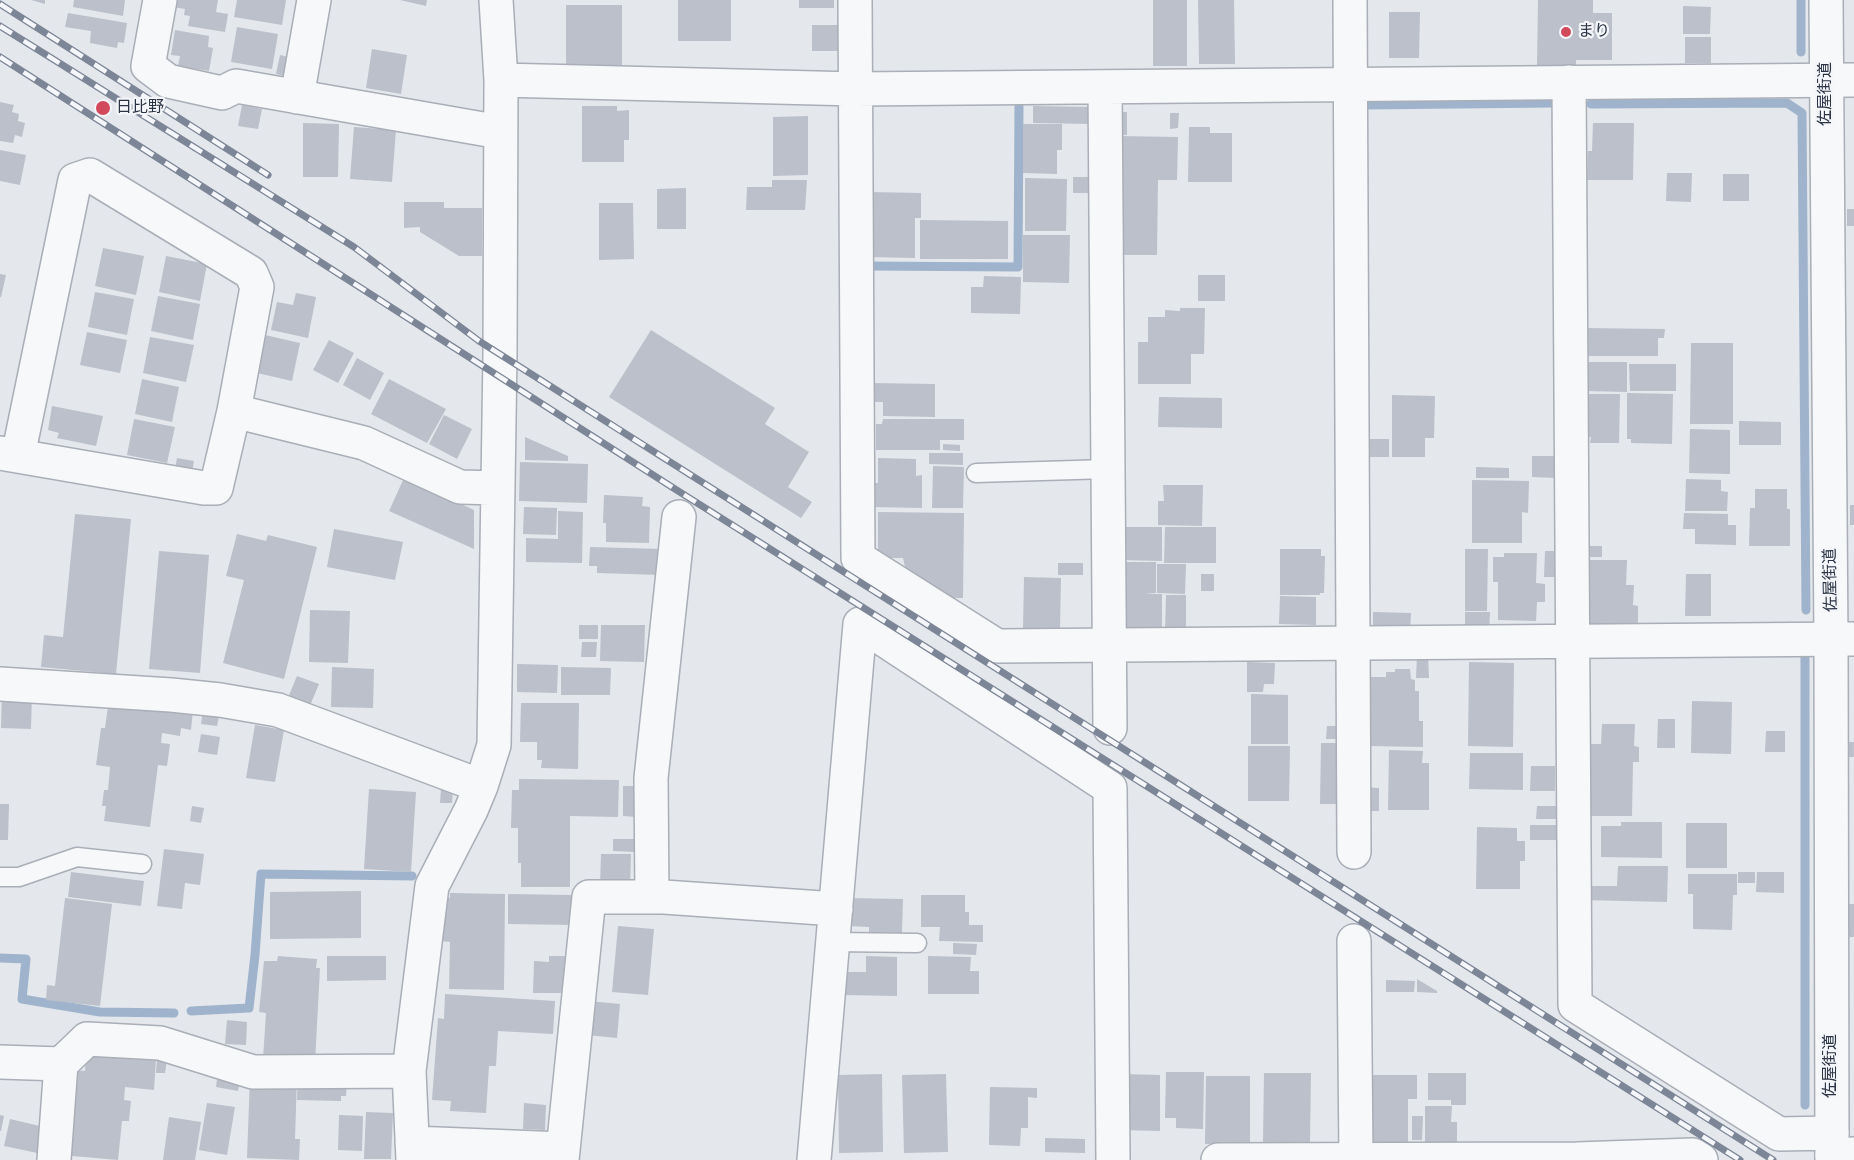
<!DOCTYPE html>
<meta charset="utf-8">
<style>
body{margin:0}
canvas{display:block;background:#e4e7ec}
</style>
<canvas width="1854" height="1160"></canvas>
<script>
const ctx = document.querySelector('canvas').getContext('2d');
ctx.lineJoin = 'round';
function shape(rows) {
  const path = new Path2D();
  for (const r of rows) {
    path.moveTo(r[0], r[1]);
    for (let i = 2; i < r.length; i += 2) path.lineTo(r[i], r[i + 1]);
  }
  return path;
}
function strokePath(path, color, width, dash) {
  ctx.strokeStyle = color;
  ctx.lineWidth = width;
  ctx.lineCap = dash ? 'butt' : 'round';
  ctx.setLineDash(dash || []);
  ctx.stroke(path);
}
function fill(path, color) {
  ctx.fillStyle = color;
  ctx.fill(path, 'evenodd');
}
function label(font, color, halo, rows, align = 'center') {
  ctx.font = font + ' "Space Grotesk","Noto Sans JP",sans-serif';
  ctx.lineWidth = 4.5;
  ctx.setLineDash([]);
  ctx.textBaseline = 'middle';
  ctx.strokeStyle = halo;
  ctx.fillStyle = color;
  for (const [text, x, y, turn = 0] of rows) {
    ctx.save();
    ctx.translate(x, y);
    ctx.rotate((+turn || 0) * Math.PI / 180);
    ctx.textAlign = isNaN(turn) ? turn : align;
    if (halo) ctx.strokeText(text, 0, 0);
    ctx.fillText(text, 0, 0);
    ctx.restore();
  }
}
const stream = shape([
 [1801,0,1801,52],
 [1591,104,1787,103,1802,113,1806,610],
 [1368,105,1552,103],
 [865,266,1018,267,1019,107],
 [1805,653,1805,1105],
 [0,958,26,959,22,999,100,1012,174,1013],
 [191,1011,249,1008,255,955,261,874,412,876]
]);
const building = shape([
 [31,0,45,0,45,4],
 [74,0,125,0,123,16,73,7],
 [174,0,218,0,216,12,228,14,225,32,188,26,190,16,184,15,185,9,173,7],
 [237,0,286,0,282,25,234,17],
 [400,0,427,0,426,6],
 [678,0,731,0,731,41,678,41],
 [799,0,834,0,834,8,799,8],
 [1153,0,1187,0,1187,66,1153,66],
 [1198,0,1234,0,1235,64,1199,64],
 [1538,0,1593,0,1593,13,1612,13,1612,60,1576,60,1576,67,1537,66],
 [566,5,622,5,622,65,566,65],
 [1683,6,1711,7,1710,34,1683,34],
 [1389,12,1420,12,1419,58,1389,58],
 [68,13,127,23,124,43,118,42,117,48,90,43,91,31,65,27],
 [812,25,838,25,838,51,812,51],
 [237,27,278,34,272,69,231,62],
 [175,30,209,36,208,47,213,48,209,71,178,66,180,56,171,55],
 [1685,37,1711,37,1711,63,1685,63],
 [372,49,407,55,401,94,366,88],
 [280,55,293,58,290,77,276,74],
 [0,102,14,105,12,112,19,114,18,121,25,123,22,137,15,135,13,143,0,141],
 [242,105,262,109,258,129,238,126],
 [582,106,617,106,617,111,629,110,629,140,624,140,624,162,582,162],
 [1033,106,1093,107,1092,124,1033,123],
 [1119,112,1127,112,1127,135,1118,135],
 [1170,113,1179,113,1178,128,1170,129],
 [808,116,808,175,773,176,773,117],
 [303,123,339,124,338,177,303,177],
 [1593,123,1634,123,1633,180,1587,180,1588,151,1592,151],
 [1023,124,1062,124,1062,150,1057,150,1057,174,1023,173],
 [354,127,396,130,392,182,350,179],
 [1189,127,1210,127,1210,133,1232,133,1232,182,1188,182],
 [1118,136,1178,137,1177,180,1158,180,1157,255,1117,255],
 [0,150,26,155,20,185,0,181],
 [1667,173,1692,173,1691,202,1666,201],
 [1723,174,1749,174,1749,201,1723,201],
 [1073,177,1089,177,1089,193,1073,193],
 [1025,178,1067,179,1066,231,1025,231],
 [772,180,807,180,805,210,746,210,747,187,772,187],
 [686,188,686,229,657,229,657,189],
 [869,192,921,193,921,218,915,218,915,258,868,257],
 [404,202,444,202,444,208,482,208,482,256,459,256,420,232,420,227,404,228],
 [599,203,633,203,634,259,599,260],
 [1847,209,1854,209,1854,226,1847,226],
 [920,220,1008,221,1008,259,920,259],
 [1023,235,1070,235,1069,283,1023,282],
 [103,248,144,256,136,295,95,286],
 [166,256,207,264,200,301,159,292],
 [0,274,6,275,1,297,0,297],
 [1198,275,1225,275,1225,301,1198,301],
 [984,276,1021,277,1020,314,971,313,971,287,983,287],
 [95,292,134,299,127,335,88,327],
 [296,293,316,297,308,338,271,330,277,302,293,305],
 [158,296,200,304,193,340,151,331],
 [1180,308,1205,308,1204,354,1191,354,1191,384,1138,384,1138,342,1148,342,1148,317,1165,317,1165,310,1180,311],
 [1584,328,1665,329,1664,338,1658,338,1658,356,1584,356],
 [651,330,775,408,765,424,809,452,788,487,812,502,801,518,609,397],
 [87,332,127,340,120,373,80,365],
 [265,335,300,343,292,381,257,373],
 [150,337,194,345,186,382,143,373],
 [329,340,354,353,338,383,313,370],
 [1691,343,1733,343,1733,424,1690,424],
 [357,358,384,373,370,400,343,385],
 [1581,362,1627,362,1627,392,1584,391],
 [1629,364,1676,364,1676,391,1630,391],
 [142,379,179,387,172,422,135,414],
 [389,379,446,409,427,443,371,414],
 [869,383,935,384,935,417,883,416,883,402,868,402],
 [1627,393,1673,394,1672,444,1631,443,1631,439,1627,439],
 [1584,394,1620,394,1619,443,1590,443,1591,437,1583,437],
 [1392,395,1435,396,1434,438,1425,438,1425,457,1392,457],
 [1159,397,1222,398,1222,428,1158,427],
 [52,406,103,416,96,446,57,438,59,433,48,430],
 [444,415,472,429,457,459,429,444],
 [134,419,175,427,167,463,127,455],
 [883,419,964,419,964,440,940,440,940,450,876,450,876,424,882,424],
 [1739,421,1781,422,1781,445,1739,445],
 [1690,429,1730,430,1730,474,1689,473],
 [525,437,568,456,568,461,525,460],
 [1362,439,1389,439,1389,457,1361,457],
 [943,444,960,445,960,451,943,450],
 [929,453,963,453,963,465,929,464],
 [1532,456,1558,456,1558,478,1532,477],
 [177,458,194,461,192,472,175,469],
 [878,458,916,459,916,476,922,475,922,508,872,507,873,483,878,483],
 [520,462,588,464,587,503,519,501],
 [933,466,964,467,963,508,932,508],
 [1476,467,1509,468,1509,478,1476,478],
 [404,478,474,510,474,549,389,511],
 [1686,479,1721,480,1721,491,1728,492,1727,511,1685,511],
 [1472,480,1529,481,1528,513,1522,512,1522,543,1472,543],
 [1163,485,1203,485,1202,526,1158,525,1158,501,1164,501],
 [1755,489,1787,489,1787,509,1790,509,1790,546,1749,546,1750,508,1755,508],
 [604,495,643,497,642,506,650,507,649,543,606,542,606,523,603,523],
 [1850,505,1854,505,1854,525,1850,525],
 [524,507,557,508,556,535,523,534],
 [558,511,583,512,582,563,526,562,526,538,558,539],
 [878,512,964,513,963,598,937,598,908,581,903,558,878,558],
 [1684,513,1728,514,1728,525,1736,525,1736,545,1695,544,1695,529,1683,529],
 [75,514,131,519,116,674,41,667,44,635,63,637],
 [1121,527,1162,527,1162,561,1120,560],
 [1165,527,1216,527,1216,563,1164,563],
 [334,529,403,542,395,580,327,567],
 [237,534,266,541,268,535,317,547,284,679,223,663,244,580,226,576],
 [1588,546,1602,546,1602,557,1587,557],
 [590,547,662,549,661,575,597,573,597,566,589,566],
 [1280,549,1321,549,1321,556,1325,556,1324,593,1320,593,1320,595,1280,595],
 [1465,549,1488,549,1487,611,1465,611],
 [159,551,209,555,200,673,149,669],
 [1545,551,1561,551,1560,577,1544,577],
 [1504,553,1537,553,1536,583,1545,584,1545,602,1537,602,1536,621,1498,620,1498,582,1493,582,1493,557,1504,557],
 [1582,560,1627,560,1626,585,1634,585,1633,605,1638,606,1638,628,1581,628],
 [1122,562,1156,562,1156,593,1145,594,1162,594,1162,631,1122,630],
 [1058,563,1083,563,1083,575,1058,575],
 [1157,564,1186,564,1185,594,1157,593],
 [1201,574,1214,574,1214,591,1201,591],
 [1686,574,1711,574,1711,616,1685,616],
 [1024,577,1061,578,1060,629,1023,629],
 [1166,595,1186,595,1186,631,1165,632],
 [1280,596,1316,597,1316,625,1279,624],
 [310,610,350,611,348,663,309,662],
 [1373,612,1411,613,1410,632,1373,631],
 [1465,612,1490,612,1489,633,1465,632],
 [579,625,598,625,598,639,579,639],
 [601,625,645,625,644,662,600,661],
 [582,642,597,642,596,657,581,657],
 [1417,655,1428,655,1429,678,1416,678],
 [1247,662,1275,663,1274,684,1264,684,1263,692,1247,692],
 [1469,662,1514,663,1513,747,1468,746],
 [517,664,558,665,557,693,517,692],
 [332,667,374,669,373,708,331,707],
 [561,667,611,668,610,695,561,695],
 [1395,669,1410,669,1411,679,1415,680,1415,691,1419,691,1419,721,1423,721,1423,747,1369,746,1369,677,1386,677,1386,672,1395,672],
 [297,676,319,684,309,708,287,700],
 [2,692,32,693,31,729,1,728],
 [1251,694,1288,695,1288,744,1251,744],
 [109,699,193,710,191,730,181,728,180,736,162,733,161,743,170,744,167,766,158,765,150,827,104,821,106,806,102,806,104,790,108,790,110,767,96,765,101,728,105,728],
 [1692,701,1732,702,1731,754,1691,753],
 [521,703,579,703,578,769,541,768,542,760,537,760,537,742,520,742],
 [203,710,220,712,217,726,201,724],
 [1658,719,1675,719,1675,748,1657,748],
 [1602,724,1635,724,1634,746,1639,747,1639,762,1633,762,1632,816,1584,816,1589,744,1601,744],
 [255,725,284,730,275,782,246,778],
 [1327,726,1344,726,1344,739,1326,739],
 [1766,731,1785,731,1785,752,1765,752],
 [201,734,220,737,217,755,198,752],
 [1849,742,1854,742,1854,757,1849,757],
 [1321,743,1343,743,1342,804,1320,804],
 [1248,746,1290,746,1289,801,1248,801],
 [1389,750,1423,751,1422,763,1429,763,1429,810,1388,810],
 [1470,753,1523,753,1523,790,1469,789],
 [1531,766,1555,766,1555,791,1530,791],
 [519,779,619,780,618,817,570,816,570,887,521,887,521,863,518,863,518,828,511,828,512,790,519,790],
 [623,786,639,786,638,817,623,816],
 [1363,787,1379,788,1379,811,1363,811],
 [369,789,416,792,411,872,364,869],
 [441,789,453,789,452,803,440,803],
 [0,804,9,804,8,840,0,840],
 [192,806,204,808,201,823,190,821],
 [1537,806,1556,806,1556,819,1536,819],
 [1621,822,1662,822,1662,858,1601,857,1601,826,1621,826],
 [1686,823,1727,823,1727,868,1686,868],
 [1530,825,1562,825,1561,840,1530,840],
 [1477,827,1517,828,1517,841,1525,841,1525,861,1520,861,1520,889,1476,889],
 [613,839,637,839,636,852,613,851],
 [164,849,204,854,200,885,185,883,182,909,157,906],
 [601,854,631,854,630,888,600,888],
 [1618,866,1668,866,1667,902,1583,900,1583,886,1617,886],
 [71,872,144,881,141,906,68,897],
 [1738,872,1755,872,1755,883,1738,883],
 [1757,872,1784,872,1784,893,1756,892],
 [1688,874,1737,874,1737,895,1733,895,1732,930,1693,929,1693,894,1688,894],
 [361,891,361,938,270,939,270,892],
 [450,893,505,894,504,990,449,989,450,942,441,941,441,898,450,898],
 [508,894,573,895,573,925,508,924],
 [921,895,965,895,965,912,969,912,969,925,983,925,983,942,939,941,940,927,921,927],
 [65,898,112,904,100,1006,46,1000,47,985,55,986],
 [849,898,903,899,902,933,869,932,869,927,849,926],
 [1848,904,1854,904,1854,937,1848,937],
 [618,926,654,929,648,995,612,992],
 [953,943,977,944,976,955,953,954],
 [278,956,317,959,316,968,320,968,315,1062,263,1059,266,1013,259,1012,264,961,277,961],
 [327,956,386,956,386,980,327,981],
 [549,956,567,956,566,993,533,993,534,961,549,962],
 [866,956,897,957,897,996,843,995,842,972,866,972],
 [928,956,971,957,970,971,979,971,979,994,928,994],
 [1417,979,1437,991,1437,993,1417,992],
 [1386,980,1415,981,1414,992,1386,992],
 [445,994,555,1001,553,1034,498,1031,496,1066,489,1066,486,1113,450,1111,451,1101,432,1100,438,1018,444,1019],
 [589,1001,620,1004,617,1038,586,1035],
 [227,1020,247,1022,246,1045,225,1044],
 [86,1052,156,1059,154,1090,125,1087,124,1100,131,1101,129,1121,122,1121,118,1160,61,1155,71,1070,85,1071],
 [157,1059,167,1060,165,1073,156,1073],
 [218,1071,241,1074,238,1091,216,1087],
 [1166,1072,1204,1072,1203,1129,1176,1128,1176,1118,1165,1118],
 [1264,1073,1311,1073,1310,1142,1306,1142,1305,1148,1272,1148,1273,1142,1263,1142],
 [1428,1073,1466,1073,1466,1105,1451,1105,1451,1100,1428,1100],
 [882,1074,883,1152,839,1153,838,1075],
 [946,1074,948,1152,904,1153,902,1075],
 [1122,1074,1160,1075,1160,1131,1121,1130],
 [1367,1075,1417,1075,1417,1099,1408,1099,1408,1150,1366,1149],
 [250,1076,297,1077,295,1139,300,1139,299,1160,247,1158],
 [1206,1076,1250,1076,1250,1151,1213,1151,1213,1144,1205,1144],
 [298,1077,347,1083,346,1096,341,1096,341,1101,297,1100],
 [990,1087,1037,1088,1037,1098,1028,1097,1028,1128,1021,1128,1020,1146,989,1145],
 [207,1103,235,1107,227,1155,199,1150],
 [524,1103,546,1105,545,1130,523,1129],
 [1425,1106,1452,1106,1451,1122,1457,1122,1457,1143,1425,1143],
 [366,1112,393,1113,391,1159,364,1159],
 [0,1115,4,1116,1,1131,0,1131],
 [339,1115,363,1116,362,1151,338,1150],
 [1412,1116,1423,1116,1422,1140,1412,1140],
 [169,1117,201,1122,195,1160,163,1160],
 [10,1119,48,1128,42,1154,4,1146],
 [1045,1138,1085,1139,1085,1153,1045,1152]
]);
const service = shape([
 [976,473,1108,469],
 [0,877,19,877,77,857,142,864],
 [833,942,917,943]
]);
const minor = shape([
 [160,0,148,66,168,81,222,93,236,86,500,132],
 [855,0,858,558,997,646,1854,639],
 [1350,0,1354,852],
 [501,80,855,89,1854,80],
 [1569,82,1575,1005,1779,1134,1832,1133],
 [1105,87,1110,728],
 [297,97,314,0],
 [0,453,204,488,216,488,234,411,364,443,460,487,498,488],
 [18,456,75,180,90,175,251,273,257,287,234,411],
 [0,684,171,695,220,700,278,710,481,786],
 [652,897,651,778,679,517],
 [1354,941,1356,1160],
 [0,1062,61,1064,87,1039,160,1043,253,1072,409,1071],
 [412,1143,563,1149],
 [1832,1155,1854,1154],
 [54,1160,61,1064],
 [413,1160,409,1071,432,886,471,810,481,786,494,745,500,354,501,80,496,0],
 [562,1160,589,897,664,897,836,909],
 [814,1160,860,624,1110,788,1113,1160],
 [1218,1160,1577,1159,1693,1155,1701,1160]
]);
const tertiary = shape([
 [1826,0,1831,639,1832,1160]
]);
const rail = shape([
 [0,4,268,175],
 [0,26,354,247,479,341,1773,1160],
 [0,57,675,489,1740,1160]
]);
const markers = [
 [1566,32,6,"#d1495b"],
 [103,108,8,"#d1495b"]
];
const poiNames = [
 ["まり",1578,32],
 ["日比野",116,108]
];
const streetNames = [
 ["佐屋街道",1826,94,-90],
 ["佐屋街道",1831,580,-91],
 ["佐屋街道",1831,1066,-90]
];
strokePath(stream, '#9fb4cc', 9);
fill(building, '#bbc0ca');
strokePath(service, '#a9aeb7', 21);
strokePath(minor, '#a9aeb7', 36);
strokePath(tertiary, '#a9aeb7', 36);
strokePath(service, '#f7f8fa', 18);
strokePath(minor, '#f7f8fa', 33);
strokePath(tertiary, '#f7f8fa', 33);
strokePath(rail, '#7d8696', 7);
strokePath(rail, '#f4f6f9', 4.5, [14]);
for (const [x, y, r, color] of markers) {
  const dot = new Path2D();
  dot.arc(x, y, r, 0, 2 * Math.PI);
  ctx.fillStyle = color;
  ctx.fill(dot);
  strokePath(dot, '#f4f6f9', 2);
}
label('16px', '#2b3445', '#f4f6f9', poiNames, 'left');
label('16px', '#2b3445', '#f4f6f9', streetNames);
</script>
